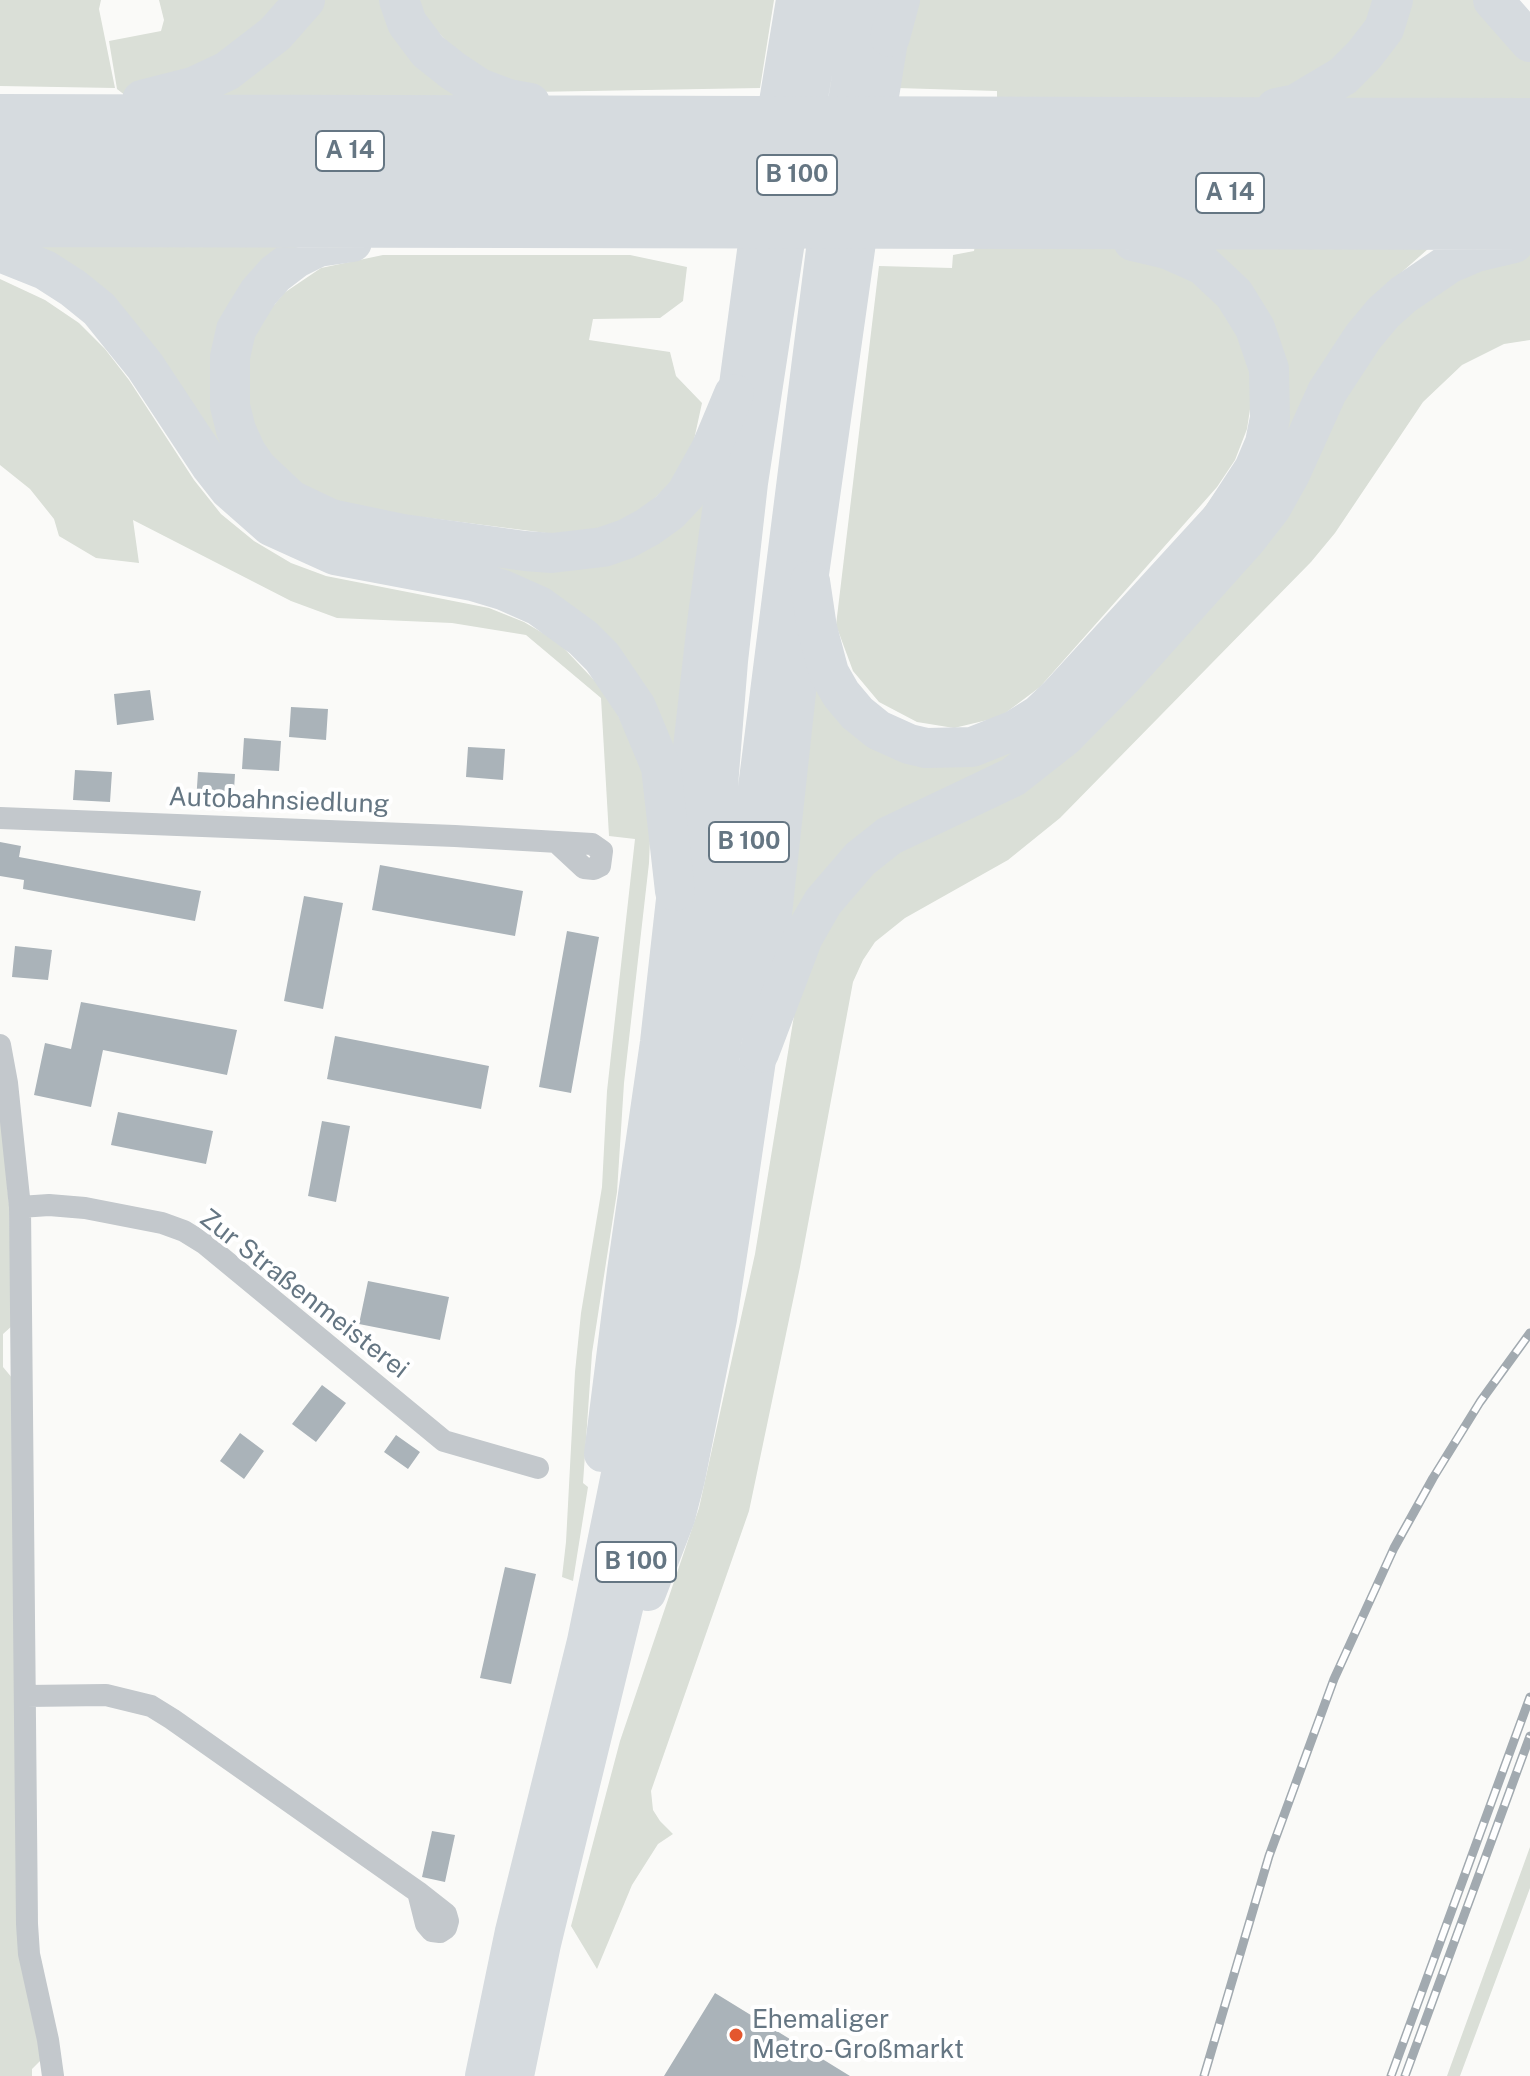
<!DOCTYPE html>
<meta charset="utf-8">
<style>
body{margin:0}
canvas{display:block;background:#fafaf8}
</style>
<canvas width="1530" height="2076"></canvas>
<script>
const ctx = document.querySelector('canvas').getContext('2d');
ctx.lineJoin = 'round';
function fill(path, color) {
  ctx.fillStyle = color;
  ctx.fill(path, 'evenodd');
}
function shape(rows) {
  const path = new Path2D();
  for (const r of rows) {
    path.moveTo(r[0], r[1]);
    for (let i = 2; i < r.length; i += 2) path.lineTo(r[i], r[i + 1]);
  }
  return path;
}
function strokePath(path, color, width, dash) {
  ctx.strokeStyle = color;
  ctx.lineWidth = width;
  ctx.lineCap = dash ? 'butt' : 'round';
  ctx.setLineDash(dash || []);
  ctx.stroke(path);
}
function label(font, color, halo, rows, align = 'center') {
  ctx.font = font + ' "Public Sans",sans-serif';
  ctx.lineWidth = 8;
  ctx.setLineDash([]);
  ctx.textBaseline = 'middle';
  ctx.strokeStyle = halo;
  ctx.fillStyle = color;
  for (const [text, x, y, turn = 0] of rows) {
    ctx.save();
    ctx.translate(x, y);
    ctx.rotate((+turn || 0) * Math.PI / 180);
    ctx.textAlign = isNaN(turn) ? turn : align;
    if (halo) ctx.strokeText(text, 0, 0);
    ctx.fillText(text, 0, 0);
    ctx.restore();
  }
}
const green = shape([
 [0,0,101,0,99,9,115,88,0,86],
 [159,0,293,0,252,43,126,96,117,89,109,41,161,31,164,20],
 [319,0,390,0,473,103,202,98],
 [408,0,774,0,760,88,531,92,479,76],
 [916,0,1384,0,1361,45,1268,98,997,99,997,91,897,88],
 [1401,0,1487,0,1530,50,1530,105,1313,98],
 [317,236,317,240,296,248,268,269,243,298,225,338,219,371,221,404,225,427,235,449,263,487,304,516,329,526,349,530,544,560,578,560,626,550,653,535,679,514,706,477,710,477,704,514,676,763,673,762,666,738,646,694,613,647,586,621,536,591,493,574,446,563,349,547,321,539,284,521,241,485,215,455,169,382,128,327,111,309,68,275,35,258,0,246,0,237],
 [1437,241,1368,302,1281,463,1088,694,787,942,811,655,942,756,1090,671,1280,400,1185,248],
 [1090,244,1170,257,1249,331,1252,396,1247,429,1235,460,1217,487,1040,687,1000,717,954,728,917,722,879,702,853,671,836,625,879,266,952,268,953,255,974,251,975,245],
 [1530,248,1530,340,1504,344,1462,365,1423,402,1335,533,1311,562,1060,818,1008,860,905,918,875,942,863,960,853,982,800,1267,749,1511,651,1791,653,1810,660,1821,673,1834,658,1844,632,1885,597,1969,571,1926,620,1741,699,1508,755,1254,799,985,819,933,876,865,1004,793,1325,425,1410,298],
 [383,255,630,255,687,267,683,301,660,318,593,319,589,340,670,352,676,376,702,403,692,449,673,480,642,511,600,529,562,535,359,509,324,498,279,469,250,426,245,374,255,328,284,293,321,268],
 [0,279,45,300,79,323,105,349,129,380,194,480,221,514,254,541,291,563,326,576,489,608,524,622,558,642,610,697,644,773,651,817,649,863,624,1083,617,1192,592,1353,583,1483,588,1487,573,1581,562,1577,566,1542,575,1372,581,1313,602,1187,607,1091,635,839,609,836,601,698,526,635,452,623,337,618,291,601,133,520,139,563,96,558,59,536,54,519,30,489,0,465],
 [0,1105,9,1205,13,1325,3,1334,3,1367,13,1379,42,2059,32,2069,32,2076,0,2076],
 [1530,1847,1530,1888,1460,2076,1447,2076]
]);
const building = shape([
 [150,690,154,720,117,725,114,694],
 [291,707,328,709,326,740,289,737],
 [244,738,281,741,279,771,242,769],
 [468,747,505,749,503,780,466,777],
 [75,770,112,772,110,802,73,800],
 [198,772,235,774,233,805,196,802],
 [0,842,21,846,19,857,201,891,195,921,23,889,24,880,0,876],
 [380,865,523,891,515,936,372,910],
 [304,896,343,903,323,1009,284,1001],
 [567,931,599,937,571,1093,539,1087],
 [15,946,52,950,48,980,12,977],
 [81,1002,237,1030,227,1075,103,1050,91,1107,34,1095,45,1043,71,1049],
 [335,1036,489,1066,481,1109,327,1079],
 [118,1112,213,1131,206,1164,111,1145],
 [322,1121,350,1126,336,1202,308,1196],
 [368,1281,449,1297,440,1340,359,1324],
 [322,1385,346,1403,316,1442,292,1424],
 [240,1433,264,1451,244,1479,220,1461],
 [396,1435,420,1452,408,1469,384,1452],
 [505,1567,536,1574,511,1684,480,1678],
 [432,1831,455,1835,445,1882,422,1877],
 [715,1993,850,2076,664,2076]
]);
const minor = shape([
 [0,818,455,836,592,844,602,851,600,866,594,869,584,868,556,842],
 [0,1045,7,1083,20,1207,27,1924,29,1954,48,2040,53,2076],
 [20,1207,49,1205,85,1208,162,1223,184,1231,205,1244,444,1441,538,1468],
 [26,1696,106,1695,151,1706,172,1719,418,1892,446,1914,448,1921,446,1928,440,1932,432,1931,426,1924,418,1892]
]);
const trunk = shape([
 [802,143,827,0],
 [839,143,863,0],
 [770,144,794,0],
 [873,145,895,10],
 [602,1454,625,1271,658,1042,705,623,762,199],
 [648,1593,677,1518,687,1479,719,1319,736,1209,759,1053,810,581,864,200],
 [483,2076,513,1931,585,1641,654,1302,688,1072,715,848,730,661,750,483,793,202],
 [516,2076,543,1944,638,1555,666,1418,704,1199,830,202]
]);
const motorway = shape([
 [399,0,407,23,428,51,452,70,479,88,508,99,530,103],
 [1493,0,1530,42],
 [890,37,900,0],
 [142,100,193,87,227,71,275,34,305,0],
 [1276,108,1296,104,1343,76,1364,55,1384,29,1393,0],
 [0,114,1530,118],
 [0,150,1530,155],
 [0,189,1530,193],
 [0,227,1530,230],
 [352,242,318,247,296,258,275,274,259,292,246,313,236,330,230,357,230,406,236,430,246,452,257,468,291,500,331,519,403,534,525,551,552,553,603,547,626,539,648,527,669,512,686,494,711,449,734,394],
 [0,252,45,270,73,288,99,309,145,366,211,466,229,489,271,526,335,555,473,581,503,590,539,606,583,638,602,657,636,707,661,767,675,891],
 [810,581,817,628,829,673,841,694,857,713,878,730,909,744,926,748,972,747,1015,730,1039,715,1059,696,1222,518,1254,469,1265,443,1270,418,1269,369,1255,328,1234,294,1203,265,1167,249,1133,241],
 [759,1053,803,937,823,902,860,859,889,836,1013,777,1065,736,1124,676,1246,540,1271,508,1290,474,1327,392,1363,337,1383,313,1403,295,1450,263,1476,252,1514,243]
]);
const rail = shape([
 [1204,2076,1269,1856,1334,1679,1394,1548,1433,1478,1480,1402,1530,1333],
 [1391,2076,1530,1697],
 [1405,2076,1530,1736]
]);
const markers = [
 [736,2035,8,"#e4572e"]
];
const shields = [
 [350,151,68],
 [797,175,80],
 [1230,193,68],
 [749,842,80],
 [636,1562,80]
];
const shieldNames = [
 ["A 14",350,151],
 ["B 100",797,175],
 ["A 14",1230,193],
 ["B 100",749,842],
 ["B 100",636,1562]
];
const streetNames = [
 ["Autobahnsiedlung",279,801,2],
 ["Zur Straßenmeisterei",304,1294,38]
];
const poiNames = [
 ["Ehemaliger",752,2020],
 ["Metro-Großmarkt",752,2050]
];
fill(green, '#dadfd7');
fill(building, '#aab3b9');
strokePath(minor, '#c3c8cc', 22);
strokePath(trunk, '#d6dbdf', 36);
strokePath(motorway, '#d6dbdf', 40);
strokePath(rail, '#a2aab0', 9);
strokePath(rail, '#fff', 6, [18]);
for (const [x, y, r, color] of markers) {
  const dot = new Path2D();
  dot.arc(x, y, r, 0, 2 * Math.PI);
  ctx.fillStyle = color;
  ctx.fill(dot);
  strokePath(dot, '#fff', 3);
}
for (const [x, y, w] of shields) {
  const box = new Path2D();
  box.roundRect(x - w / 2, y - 20, w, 40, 6);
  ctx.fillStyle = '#fff';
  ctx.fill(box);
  strokePath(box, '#657683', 2);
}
label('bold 24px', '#657683', null, shieldNames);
label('26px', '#657683', '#fff', streetNames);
label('26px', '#657683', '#fff', poiNames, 'left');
</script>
